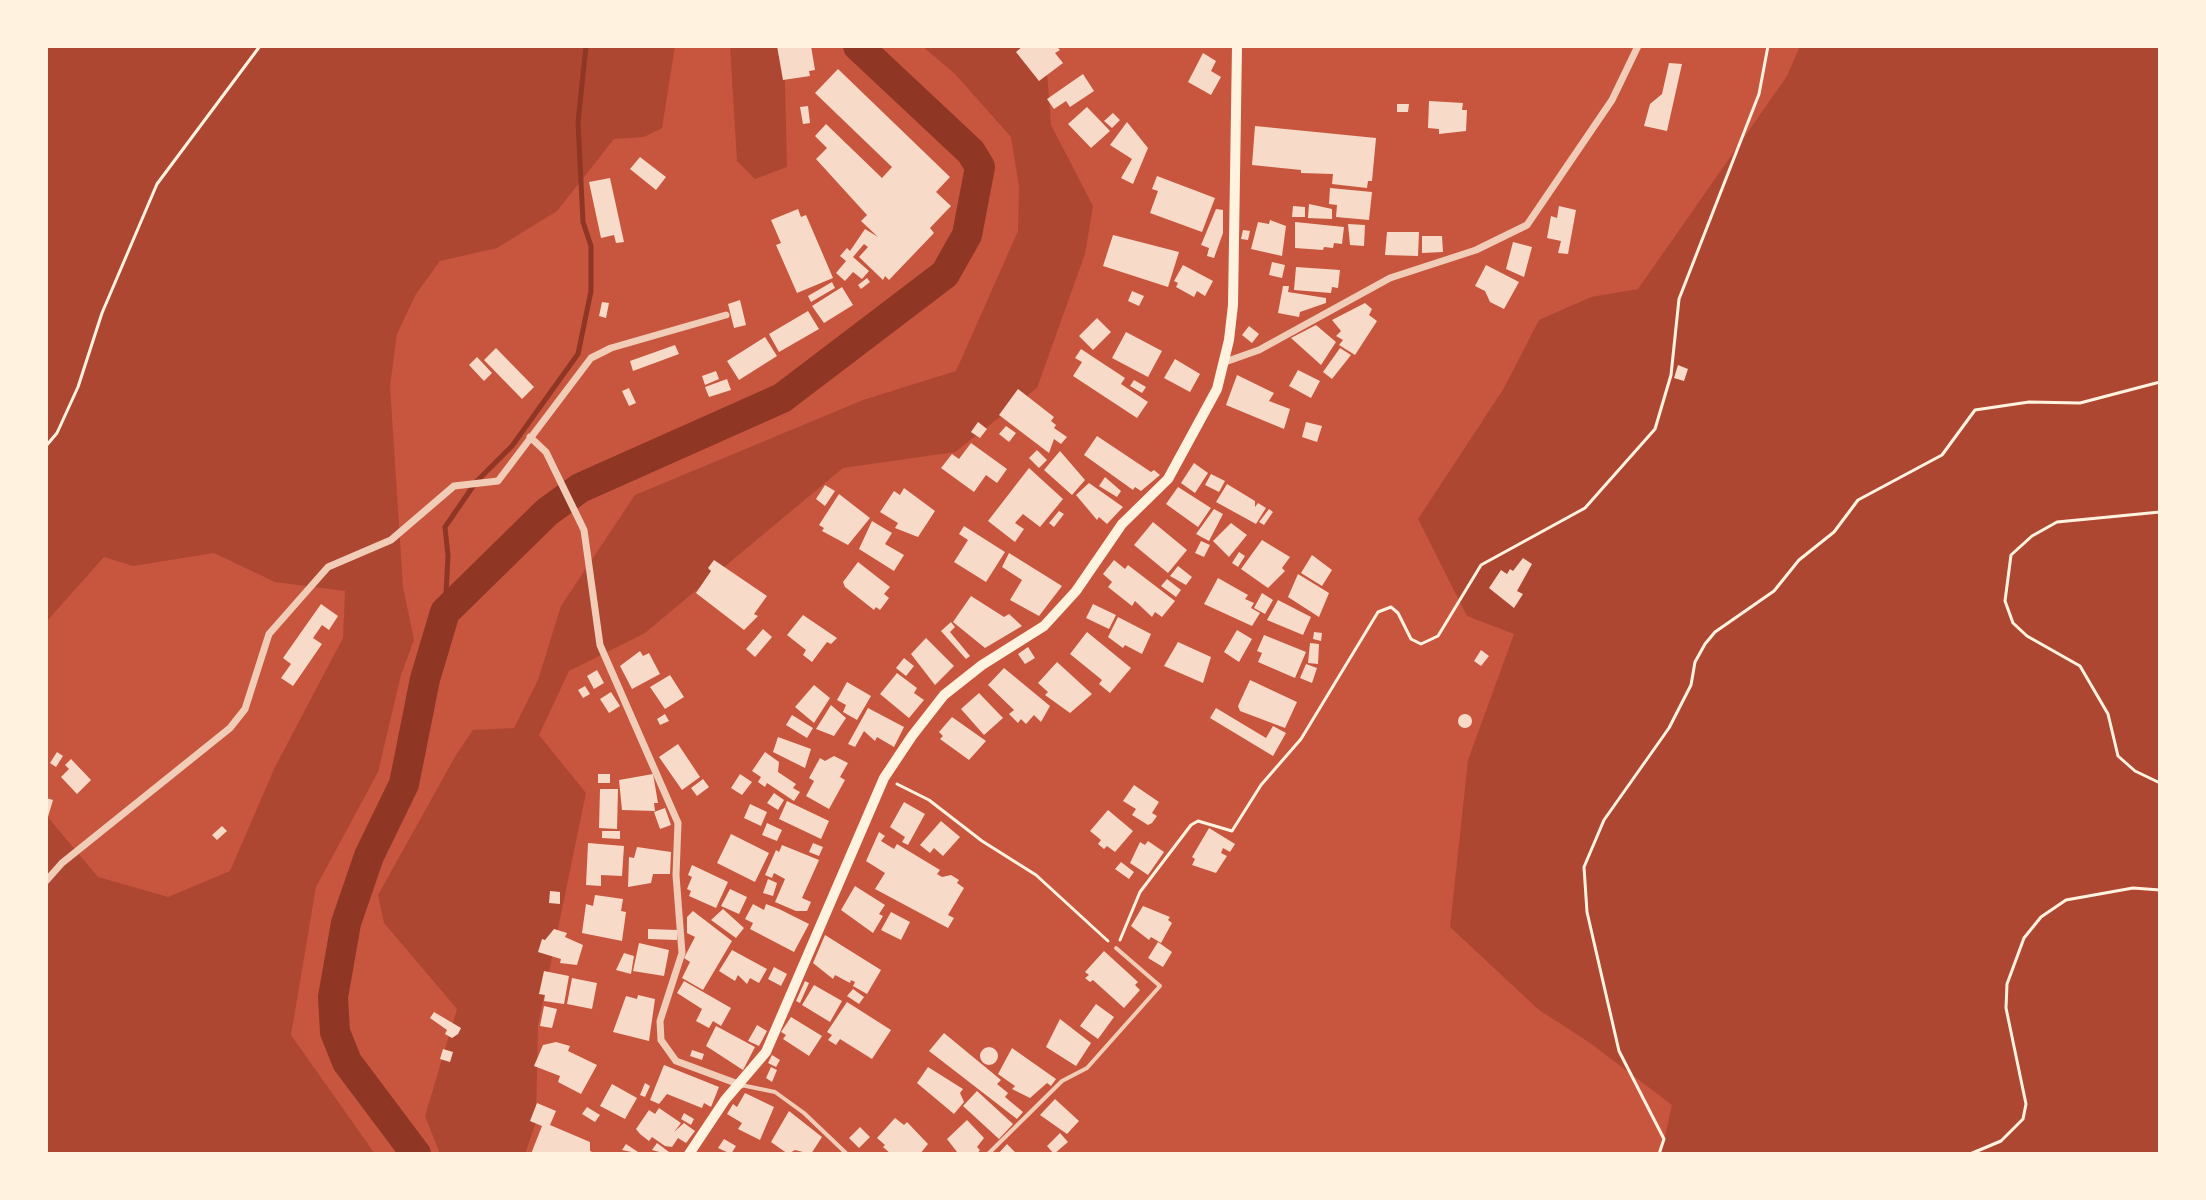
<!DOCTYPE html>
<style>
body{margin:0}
#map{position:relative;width:2206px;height:1200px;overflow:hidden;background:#c8553d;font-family:Arial,sans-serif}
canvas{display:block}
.frame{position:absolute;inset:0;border:48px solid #fff3e0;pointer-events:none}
</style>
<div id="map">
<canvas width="2206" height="1200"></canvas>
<div class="frame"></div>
</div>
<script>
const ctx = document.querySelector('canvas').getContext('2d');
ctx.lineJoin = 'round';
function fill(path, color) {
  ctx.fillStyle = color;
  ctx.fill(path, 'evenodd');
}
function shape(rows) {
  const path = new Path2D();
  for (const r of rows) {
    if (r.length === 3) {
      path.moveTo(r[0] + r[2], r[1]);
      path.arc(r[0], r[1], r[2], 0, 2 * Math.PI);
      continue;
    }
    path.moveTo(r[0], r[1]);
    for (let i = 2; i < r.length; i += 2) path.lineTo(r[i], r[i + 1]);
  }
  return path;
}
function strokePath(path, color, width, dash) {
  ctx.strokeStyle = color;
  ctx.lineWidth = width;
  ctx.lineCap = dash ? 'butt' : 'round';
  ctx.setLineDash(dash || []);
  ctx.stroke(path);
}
const green = shape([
 [46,46,675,46,662,128,644,137,614,139,557,211,497,248,440,261,416,294,397,334,390,386,403,587,414,640,401,675,378,772,316,887,291,1035,375,1154,46,1154,46,815,98,877,168,897,230,871,275,767,343,638,345,591,275,582,214,553,133,566,104,557,46,622],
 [730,46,784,46,787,167,755,179,737,161],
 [922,46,1045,46,1051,125,1093,206,1085,254,1037,388,955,452,843,468,645,633,569,671,539,735,586,793,538,1025,536,1122,525,1154,440,1154,425,1116,457,1009,384,923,378,895,456,755,473,730,514,728,538,680,561,606,635,495,863,400,956,371,1018,231,1019,187,1011,137,955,74],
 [1800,46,2160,46,2160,1154,1661,1154,1672,1105,1590,1043,1539,1010,1450,927,1468,760,1514,634,1467,616,1418,519,1504,388,1539,320,1591,297,1638,289,1787,76]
]);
const stream = shape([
 [445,612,448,556,445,527,476,482,512,446,578,354,591,291,591,246,583,222,578,122,586,46]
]);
const river = shape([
 [416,1154,347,1062,335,1032,333,997,346,923,369,856,404,784,425,679,445,612,547,512,580,488,782,398,945,274,967,235,980,167,971,152,858,46]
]);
const building = shape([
 [777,46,811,46,815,70,809,71,810,76,783,80],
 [1023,46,1056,46,1060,50,1055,53,1063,63,1039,81,1016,52],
 [1203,53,1216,61,1211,71,1221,77,1211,95,1188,82],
 [1669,63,1682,64,1667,131,1644,126,1650,104,1662,94],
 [838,69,950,177,936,192,951,206,930,228,934,233,889,280,885,276,883,280,859,257,868,247,864,244,853,257,869,271,862,279,853,272,845,281,836,273,846,261,840,256,847,248,850,251,865,229,878,237,861,221,867,215,816,159,827,148,815,136,826,124,882,178,892,167,815,93],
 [1083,74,1094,91,1070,107,1066,101,1054,109,1047,99],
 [1429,101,1463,103,1462,110,1467,110,1466,131,1439,134,1439,129,1428,128],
 [1397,104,1409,104,1408,112,1397,112],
 [808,106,810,123,803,124,800,107],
 [1087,107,1110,131,1091,148,1068,124],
 [1113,113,1120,120,1112,128,1104,121],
 [1127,122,1148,148,1133,184,1121,178,1132,159,1110,145],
 [1255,126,1376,138,1372,181,1368,181,1367,188,1332,184,1333,174,1301,173,1301,170,1252,165],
 [640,157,666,177,656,190,630,169],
 [1157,176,1215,198,1202,232,1150,213,1158,191,1152,189],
 [610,178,624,242,616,243,614,235,601,238,589,182],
 [1330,188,1372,192,1369,220,1336,217,1337,205,1329,204],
 [1309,204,1332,209,1332,219,1308,218],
 [1293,206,1305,207,1305,217,1292,217],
 [1559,206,1576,210,1568,254,1558,253,1561,241,1547,238,1551,216,1557,218],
 [798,209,801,217,806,215,833,278,797,293,776,245,781,243,771,220],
 [1216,209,1223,210,1223,233,1214,258,1207,256,1209,248,1201,245],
 [1270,220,1286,226,1282,256,1251,249,1258,222,1269,224],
 [1295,222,1344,227,1342,244,1334,243,1333,248,1324,247,1323,250,1295,248],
 [1348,224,1365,225,1364,246,1350,245],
 [1243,230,1250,231,1248,240,1241,239],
 [1387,232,1419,232,1418,256,1385,255],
 [1113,235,1179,252,1168,287,1103,266],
 [1422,236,1442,236,1443,252,1422,253],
 [1513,242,1532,247,1524,277,1506,269],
 [1272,262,1285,265,1282,278,1269,275],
 [1183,265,1213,281,1205,296,1197,291,1194,297,1176,287,1178,283,1174,281],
 [1486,265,1519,282,1504,309,1490,302,1485,291,1475,286],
 [1296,267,1340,270,1338,288,1332,287,1331,293,1294,290],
 [867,278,870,282,861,289,858,285],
 [832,282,835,288,811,302,808,296],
 [1283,286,1289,286,1288,292,1326,298,1326,303,1300,312,1299,317,1278,313],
 [842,287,853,305,824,323,812,306],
 [1132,291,1144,296,1139,306,1128,301],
 [740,300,746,325,734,328,728,304],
 [602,302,609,303,606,318,599,316],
 [1365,303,1372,309,1369,315,1377,321,1355,355,1339,345,1343,340,1336,336,1341,331,1332,320],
 [808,311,819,329,779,352,769,334],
 [1097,318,1111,332,1093,350,1079,336],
 [1316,325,1336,342,1321,365,1291,338],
 [1249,326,1259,334,1252,343,1242,335],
 [1126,332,1162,351,1148,377,1112,358],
 [765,337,777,356,739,380,727,361],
 [675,345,679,354,633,371,630,361],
 [496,348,534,387,522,399,484,360],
 [1340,348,1351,355,1332,379,1323,372],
 [1081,349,1125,378,1121,384,1148,402,1137,418,1073,376,1082,362,1075,358],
 [477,357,492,373,484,381,469,365],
 [1175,359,1200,374,1190,392,1164,378],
 [1678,365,1688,369,1684,381,1674,378],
 [1298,370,1320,381,1311,398,1289,386],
 [716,371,719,379,705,385,702,376],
 [1237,375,1274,393,1269,401,1290,409,1284,429,1226,405],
 [727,379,731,390,709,397,705,387],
 [1134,380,1146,387,1142,393,1130,386],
 [629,388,636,403,629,406,622,391],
 [1018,389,1054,417,1051,421,1056,425,1054,428,1067,437,1061,444,1054,439,1049,453,999,415],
 [978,422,987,429,980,438,971,432],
 [1306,422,1322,426,1317,442,1302,437],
 [1006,426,1016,433,1009,442,999,434],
 [1097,436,1151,472,1154,470,1160,475,1141,491,1135,487,1133,490,1084,455],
 [971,443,1007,469,997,483,986,475,974,492,941,468,952,454,959,459],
 [1037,450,1047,460,1039,468,1029,458],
 [1060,451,1085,480,1072,495,1044,470],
 [1194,463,1208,473,1195,493,1181,483],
 [1029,468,1063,499,1040,527,1023,514,1015,523,1024,529,1015,542,988,521],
 [1211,474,1225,481,1219,492,1205,485],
 [1105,477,1121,491,1117,497,1099,486],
 [1089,483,1123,507,1107,524,1099,517,1097,520,1076,495],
 [1227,484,1255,501,1255,507,1258,503,1266,508,1256,524,1216,502],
 [825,485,835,491,825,506,816,499],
 [1178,487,1211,508,1198,527,1166,504],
 [904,488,935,511,918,537,895,528,898,523,880,512,894,491,900,495],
 [839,494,870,518,848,545,822,531,824,528,819,525],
 [1214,509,1223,514,1209,541,1196,534],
 [1269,509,1273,512,1264,525,1259,522],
 [1059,511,1064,514,1054,527,1049,523],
 [872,521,892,533,885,544,904,555,894,571,859,549],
 [1153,522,1187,550,1168,573,1134,545],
 [1231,523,1247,535,1229,557,1213,541],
 [964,526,1005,552,986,582,954,562,968,540,959,534],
 [1262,540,1290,557,1282,568,1285,571,1268,588,1241,569],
 [1201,541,1210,545,1204,557,1195,553],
 [1239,552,1245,556,1238,567,1232,563],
 [1009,553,1062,586,1039,616,1010,600,1022,580,1002,567],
 [1312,555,1332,570,1322,586,1301,573],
 [1523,558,1532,564,1517,591,1523,594,1514,608,1489,588,1501,570,1507,574,1510,569,1513,571],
 [714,560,767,596,754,614,758,616,744,630,696,593,711,571,708,568],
 [1114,560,1125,569,1128,565,1175,601,1162,617,1155,612,1152,617,1135,601,1132,606,1108,587,1112,582,1103,574],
 [858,562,890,587,884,594,889,598,880,610,876,607,874,610,845,587,843,582],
 [1178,566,1192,577,1186,585,1170,576],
 [1298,574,1329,593,1319,617,1288,597],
 [1218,578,1248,595,1245,599,1254,603,1251,608,1260,613,1252,626,1204,604],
 [1167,579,1181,590,1176,597,1161,586],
 [1262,593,1273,600,1265,614,1254,608],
 [971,596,1004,617,1009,614,1022,626,985,648,953,622],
 [1278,600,1311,617,1303,635,1267,620],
 [321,604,338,616,329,630,322,625,313,638,322,644,293,686,281,678,291,664,283,658],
 [1093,604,1116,615,1109,629,1086,618],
 [803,615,837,638,831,644,827,642,812,662,803,655,806,650,787,635],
 [1118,617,1151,634,1142,654,1125,645,1123,648,1108,637],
 [951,622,955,627,950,632,970,656,966,659,941,631],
 [763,629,772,637,755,657,746,649],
 [1237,630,1252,639,1239,662,1224,652],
 [1087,632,1131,668,1110,693,1099,684,1102,680,1070,654],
 [1314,632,1322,633,1321,641,1313,639],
 [1264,635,1306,652,1295,678,1258,662,1262,653,1257,651],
 [926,638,954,666,935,685,911,654],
 [1178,642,1211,657,1203,683,1164,666],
 [1310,643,1319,644,1318,664,1308,663],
 [1028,647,1035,658,1025,664,1018,654],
 [1481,650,1489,656,1481,666,1474,661],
 [640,651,643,656,649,653,660,674,632,689,620,666],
 [904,658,914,666,906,676,896,668],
 [1057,662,1092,694,1070,713,1045,695,1048,692,1038,683],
 [1306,664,1317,668,1312,683,1300,678],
 [1004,668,1050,706,1041,722,1034,715,1026,724,1021,719,1018,723,1009,714,1014,710,988,685],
 [597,670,604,683,594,689,587,676],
 [897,673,917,688,914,693,924,700,909,718,880,694],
 [670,675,684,697,665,709,650,687],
 [1250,680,1297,702,1285,728,1240,711,1238,706],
 [847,682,871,696,857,720,843,712,846,705,837,700],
 [814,685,830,698,814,723,795,707],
 [585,686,590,694,583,698,578,690],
 [611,692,620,706,609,713,600,699],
 [979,693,1003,718,984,735,961,709],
 [831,705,846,718,834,736,816,729],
 [868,708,904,727,894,747,877,737,875,741,864,731,855,747,848,744],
 [1216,708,1266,738,1273,726,1286,733,1273,756,1210,718],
 [665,714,669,721,660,725,657,719],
 [1465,721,7],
 [792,715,813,728,807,738,786,725],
 [952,717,986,741,969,760,940,739,943,736,939,732],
 [778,737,811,749,805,768,773,752],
 [678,744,700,777,682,790,659,757],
 [57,752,63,756,56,767,50,763],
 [765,752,779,762,778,772,796,784,793,788,800,792,794,801,767,783,765,787,758,782,761,777,752,771],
 [834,756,848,763,840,777,845,780,829,809,806,796,814,781,809,778,820,758,825,761],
 [71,759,91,780,77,794,61,777,69,769,65,765],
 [598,774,610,774,610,783,598,783],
 [653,774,658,803,654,803,655,811,622,810,619,780],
 [740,774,752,782,742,795,731,788],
 [703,779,709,787,697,796,691,788],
 [1134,785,1159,802,1152,813,1157,816,1152,823,1148,825,1132,815,1136,809,1123,801],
 [600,789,618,789,617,829,599,828],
 [774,793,784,800,778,810,767,803],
 [46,798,53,800,47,820,46,820],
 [787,801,829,821,821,839,779,819],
 [904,802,925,814,908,845,902,842,905,837,890,827],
 [750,804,767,812,761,826,744,818],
 [665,808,671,825,660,829,654,812],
 [1108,810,1133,831,1115,852,1107,846,1104,849,1098,844,1101,840,1090,831],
 [941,821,960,837,943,856,934,848,930,853,920,845],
 [767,823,782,830,777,841,762,835],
 [222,826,227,831,217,840,212,835],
 [1209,828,1235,844,1230,852,1223,848,1221,853,1227,856,1216,873,1192,865,1195,859,1192,857],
 [602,831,620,831,620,839,602,838],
 [879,832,885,836,881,841,894,849,897,844,940,870,937,874,942,877,951,875,959,880,957,883,964,888,948,915,954,918,948,928,875,889,885,873,866,861],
 [731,834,769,853,755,882,717,863],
 [1148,841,1164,852,1148,875,1130,863,1140,842,1145,845],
 [588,843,624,846,622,876,601,875,601,886,586,885],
 [813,843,823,847,819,856,809,852],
 [782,845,819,860,802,898,811,902,807,911,796,911,775,902,785,879,774,873,772,878,765,875,776,850,779,852],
 [637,847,671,852,670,874,653,874,651,883,628,887,629,857,634,858],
 [1121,862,1134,872,1129,879,1115,869],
 [692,865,728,882,716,908,689,896,691,891,687,889,692,877,688,875],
 [768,879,777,883,773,896,763,893],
 [855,886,885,905,879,914,883,916,873,933,841,910],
 [730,889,747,897,739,914,721,906],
 [550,891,560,892,560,904,549,903],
 [595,895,623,899,621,911,626,912,622,941,582,933,586,904,593,906],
 [753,904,764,910,766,904,779,909,809,924,794,952,750,929,753,923,745,919],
 [1143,906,1170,917,1168,920,1172,923,1161,943,1151,937,1149,940,1131,926],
 [723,909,744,928,736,938,711,920],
 [693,911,732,941,703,990,682,978,690,962,684,958,695,937,687,933,687,917],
 [891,912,910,922,901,940,881,930],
 [554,929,567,933,565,937,583,945,577,965,560,963,561,959,538,952,542,939,545,940],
 [648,929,677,930,677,940,648,939],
 [825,935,881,970,867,994,853,986,855,982,851,980,850,983,835,975,833,979,813,963],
 [1158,942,1172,952,1163,967,1148,958],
 [639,943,669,950,664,976,633,971],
 [732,950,767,969,759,983,750,978,747,984,738,975,735,981,719,971],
 [1104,951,1138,982,1135,985,1140,990,1124,1008,1093,980,1090,982,1085,978,1089,975,1085,972],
 [624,953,634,956,631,974,616,970],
 [774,967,787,974,781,986,768,979],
 [544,971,569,976,564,1004,544,1001,545,995,539,994],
 [572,978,597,983,592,1009,567,1004],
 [684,981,731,1008,721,1026,713,1021,709,1028,696,1021,702,1009,677,993],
 [805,981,809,983,800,1003,796,1001],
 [814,985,842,1001,830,1022,802,1005],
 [853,989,864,997,859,1004,847,996],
 [638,995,655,999,649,1041,613,1032,626,996,637,999],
 [847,1002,891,1030,872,1059,840,1039,836,1045,828,1040,832,1035,827,1032],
 [1096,1004,1114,1017,1098,1039,1080,1026],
 [544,1006,557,1009,552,1028,540,1026],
 [434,1012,461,1028,458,1034,452,1038,445,1034,447,1030,430,1018],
 [791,1017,822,1036,809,1056,783,1039,786,1035,781,1032],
 [1060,1019,1091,1043,1076,1066,1046,1047],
 [757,1025,767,1031,759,1046,748,1041],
 [716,1026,755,1047,743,1070,706,1046],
 [944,1033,1001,1080,997,1084,1008,1093,1005,1097,1023,1112,1017,1119,929,1051],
 [556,1042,570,1046,568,1051,597,1065,581,1094,558,1082,560,1076,534,1066,543,1045],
 [989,1056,9],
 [1012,1048,1056,1079,1051,1086,1047,1083,1030,1098,1012,1089,1015,1086,998,1074],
 [443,1049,453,1052,450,1062,440,1059],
 [692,1050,704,1054,702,1060,690,1056],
 [772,1055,780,1060,776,1067,768,1063],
 [664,1065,719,1087,711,1107,704,1103,702,1108,667,1094,659,1104,650,1100],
 [771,1067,777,1070,772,1082,766,1078],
 [928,1067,963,1089,960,1093,964,1102,954,1114,917,1083],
 [645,1083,650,1086,645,1097,640,1095],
 [612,1084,637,1098,625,1119,600,1106],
 [977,1091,1013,1124,999,1139,963,1106],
 [745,1093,774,1107,760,1140,738,1129,742,1123,727,1114,733,1104,737,1107],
 [1055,1099,1079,1121,1067,1134,1040,1115],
 [537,1103,556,1111,550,1125,590,1142,590,1151,597,1154,531,1154,542,1126,530,1121],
 [587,1107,600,1115,595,1122,582,1114],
 [659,1108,681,1123,674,1132,684,1123,695,1131,686,1143,678,1138,672,1147,665,1146,652,1137,649,1141,640,1134,636,1129,649,1110,655,1114],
 [789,1111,822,1137,811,1154,795,1150,788,1154,771,1142],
 [684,1113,694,1119,691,1125,681,1119],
 [895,1118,904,1125,907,1122,928,1144,920,1154,891,1154,883,1147,885,1145,877,1138],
 [967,1120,984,1138,977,1147,980,1150,977,1154,957,1152,947,1139],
 [860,1127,870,1137,859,1148,849,1138],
 [1060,1133,1068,1142,1054,1154,1047,1146],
 [724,1139,736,1146,731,1154,718,1148],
 [657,1143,669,1152,667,1154,652,1150],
 [626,1144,641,1154,622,1150],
 [1007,1144,1017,1154,998,1154]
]);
const path = shape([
 [46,446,57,433,78,387,102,313,157,184,260,46],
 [2160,512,2057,522,2032,536,2011,555,2005,601,2013,623,2027,636,2080,666,2108,714,2118,756,2135,771,2160,783],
 [897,784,929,800,982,841,1036,875,1108,941],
 [1120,940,1140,892,1191,825,1198,821,1232,831,1261,785,1301,739,1378,612,1391,607,1398,613,1411,639,1421,644,1438,636,1481,565,1585,508,1655,429,1671,375,1679,299,1759,94,1768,46],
 [1659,1154,1664,1139,1619,1051,1587,912,1584,867,1604,820,1669,728,1691,685,1695,662,1705,644,1715,632,1774,591,1799,560,1834,532,1858,500,1942,455,1975,410,2029,402,2080,403,2160,382],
 [1970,1154,2001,1141,2023,1119,2026,1104,2006,1008,2007,984,2024,938,2041,917,2066,900,2133,888,2160,890]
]);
const service = shape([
 [741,1085,775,1092,804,1113,847,1154],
 [988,1154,1062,1081,1087,1068,1160,986,1116,948]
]);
const minor = shape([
 [1225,362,1259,350,1390,278,1476,250,1527,225,1612,100,1638,46],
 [530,437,546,452,584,530,600,645,678,823,676,875,682,953,660,1021,661,1040,676,1061,741,1085],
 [46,881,62,863,230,728,245,709,269,634,328,567,391,540,454,486,498,481,591,358,611,348,726,315]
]);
const secondary = shape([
 [689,1154,725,1100,766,1052,884,778,912,736,944,695,982,665,1044,626,1076,591,1122,524,1168,479,1217,389,1229,340,1233,305,1237,46]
]);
fill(green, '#ae4732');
strokePath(stream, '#8f3625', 5);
strokePath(river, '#8f3625', 30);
fill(building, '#f7dbc8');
strokePath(path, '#fff3e0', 3);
strokePath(service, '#f1ccb7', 4);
strokePath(minor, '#f1ccb7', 7);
strokePath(secondary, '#fff3e0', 10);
</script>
